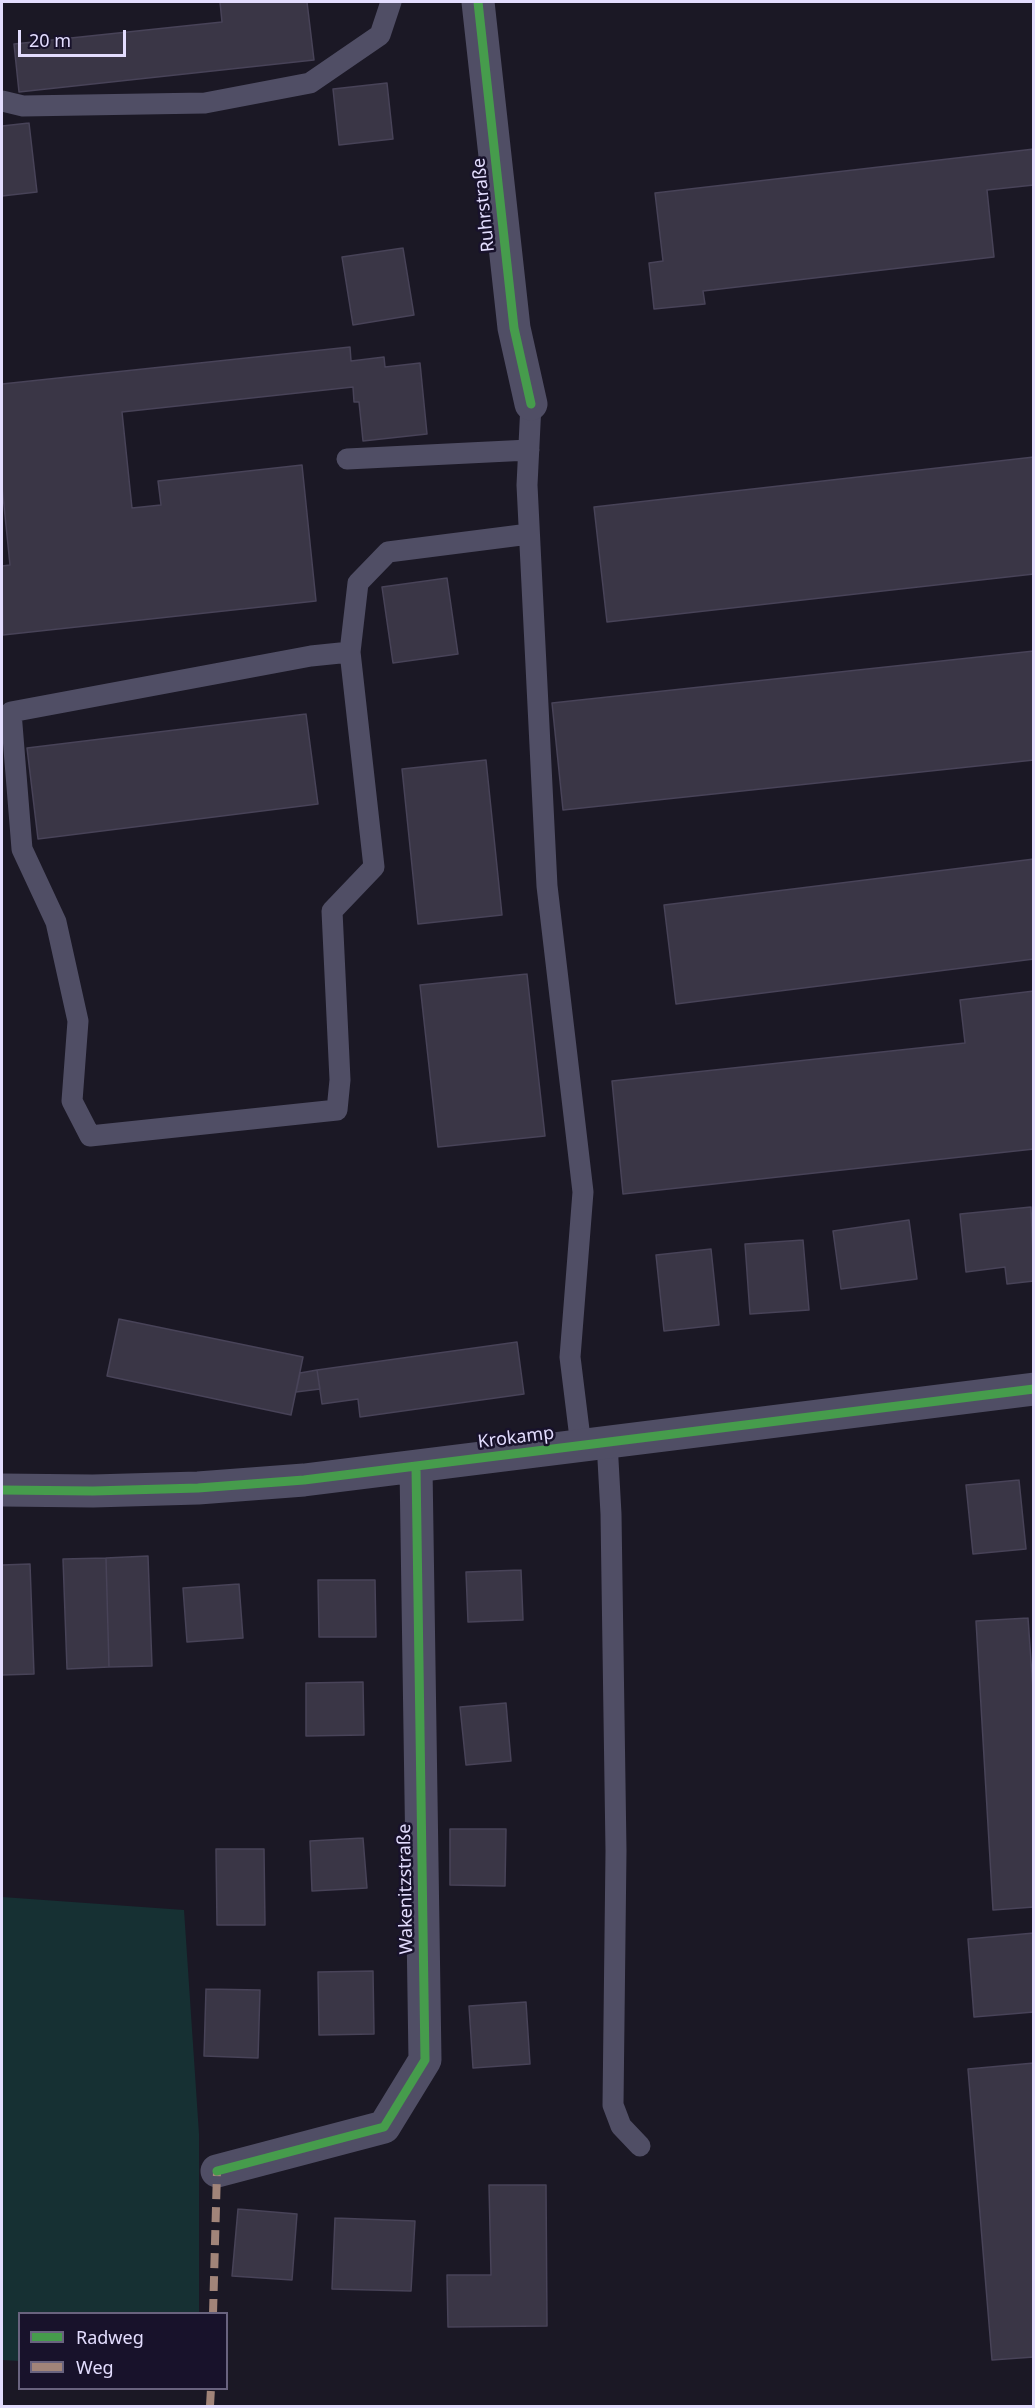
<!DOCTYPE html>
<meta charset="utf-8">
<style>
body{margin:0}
#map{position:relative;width:1035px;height:2408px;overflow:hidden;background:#1b1825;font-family:"Noto Sans",sans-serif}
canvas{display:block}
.frame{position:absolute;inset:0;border:3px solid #e3ddfe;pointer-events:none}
.legend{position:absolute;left:18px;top:2312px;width:210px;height:78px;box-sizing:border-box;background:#18122b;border:2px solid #69637f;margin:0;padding:8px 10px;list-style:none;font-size:18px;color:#e3ddfe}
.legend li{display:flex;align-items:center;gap:12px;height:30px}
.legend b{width:30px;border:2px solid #69637f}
.scale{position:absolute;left:18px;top:30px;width:108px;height:27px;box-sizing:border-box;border:3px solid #e3ddfe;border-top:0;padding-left:8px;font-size:18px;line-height:21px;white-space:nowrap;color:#e3ddfe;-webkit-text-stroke:4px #18122b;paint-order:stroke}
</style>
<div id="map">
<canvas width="1035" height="2408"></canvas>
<div class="frame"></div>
<ul class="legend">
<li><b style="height:8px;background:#469c4c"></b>Radweg</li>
<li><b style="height:8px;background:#a18479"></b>Weg</li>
</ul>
<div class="scale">20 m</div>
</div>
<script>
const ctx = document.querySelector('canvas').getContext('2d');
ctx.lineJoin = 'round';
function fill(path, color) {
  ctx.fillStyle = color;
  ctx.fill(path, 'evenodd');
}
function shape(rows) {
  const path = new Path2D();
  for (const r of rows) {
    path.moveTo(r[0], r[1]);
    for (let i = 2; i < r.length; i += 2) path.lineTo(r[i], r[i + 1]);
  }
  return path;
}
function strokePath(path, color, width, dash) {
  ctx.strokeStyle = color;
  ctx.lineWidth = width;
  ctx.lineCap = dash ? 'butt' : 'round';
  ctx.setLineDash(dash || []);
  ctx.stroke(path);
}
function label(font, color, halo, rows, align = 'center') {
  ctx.font = font + ' "Noto Sans",sans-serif';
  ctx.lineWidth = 5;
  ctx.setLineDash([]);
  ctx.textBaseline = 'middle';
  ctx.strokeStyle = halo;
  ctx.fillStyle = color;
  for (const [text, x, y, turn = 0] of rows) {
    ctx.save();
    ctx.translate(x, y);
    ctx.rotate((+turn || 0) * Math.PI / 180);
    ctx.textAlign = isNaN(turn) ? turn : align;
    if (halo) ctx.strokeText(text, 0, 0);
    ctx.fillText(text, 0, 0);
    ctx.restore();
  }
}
const green = shape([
 [2,1897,184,1910,199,2134,199,2313,20,2314,19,2361,2,2360]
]);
const building = shape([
 [220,2,307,2,314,60,19,92,14,44,222,22,220,2],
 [387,83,393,139,339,145,333,89,387,83],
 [29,123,37,192,2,196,2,126,29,123],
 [1034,149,1034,185,987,190,994,257,703,291,705,304,654,309,649,263,663,261,655,193,1034,149],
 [403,248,414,315,353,325,342,257,403,248],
 [350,347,351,361,384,357,385,367,420,363,427,434,363,441,359,402,354,402,353,387,122,412,132,508,161,505,158,481,302,465,316,601,3,635,2,566,10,565,2,486,2,384,350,347],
 [1034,457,1034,574,607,622,594,507,1034,457],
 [447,578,458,654,393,663,382,587,447,578],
 [1034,651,1034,760,563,810,552,703,1034,651],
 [306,714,318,804,38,839,27,748,306,714],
 [486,760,502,915,418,924,402,769,486,760],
 [1034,859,1034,959,676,1004,664,905,1034,859],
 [527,974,545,1136,438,1147,420,985,527,974],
 [1034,991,1034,1149,623,1194,612,1081,965,1043,960,1000,1034,991],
 [1031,1207,1034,1281,1007,1284,1005,1267,966,1272,960,1214,1031,1207],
 [909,1220,917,1279,841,1289,833,1231,909,1220],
 [803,1240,809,1310,750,1314,745,1244,803,1240],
 [711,1249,719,1325,664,1331,656,1255,711,1249],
 [119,1319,303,1357,291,1415,107,1376,119,1319],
 [517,1342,524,1394,360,1417,358,1399,322,1404,317,1370,517,1342],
 [317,1370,320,1389,296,1392,300,1373,317,1370],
 [1019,1480,1026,1549,973,1554,966,1485,1019,1480],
 [148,1556,152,1666,109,1667,106,1558,148,1556],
 [106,1558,109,1667,67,1669,63,1559,106,1558],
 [30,1564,34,1674,2,1675,2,1565,30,1564],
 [521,1570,523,1620,468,1622,466,1572,521,1570],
 [318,1580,375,1580,376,1637,319,1637,318,1580],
 [239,1584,243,1638,187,1642,183,1588,239,1584],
 [1028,1618,1034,1704,1034,1907,993,1910,976,1621,1028,1618],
 [363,1682,364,1735,306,1736,306,1683,363,1682],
 [506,1703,511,1761,466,1765,460,1707,506,1703],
 [450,1829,506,1829,505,1886,450,1885,450,1829],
 [363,1838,367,1888,312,1891,310,1841,363,1838],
 [216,1849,264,1849,265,1925,217,1925,216,1849],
 [1034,1933,1034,2012,974,2017,968,1939,1034,1933],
 [373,1971,374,2034,319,2035,318,1972,373,1971],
 [206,1989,260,1990,258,2058,204,2056,206,1989],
 [526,2002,530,2064,473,2068,469,2006,526,2002],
 [1034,2063,1034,2357,992,2360,968,2069,1034,2063],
 [489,2185,546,2185,547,2326,448,2327,447,2275,491,2275,489,2185],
 [238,2209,297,2214,292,2280,232,2276,238,2209],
 [335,2218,415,2221,411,2291,332,2289,335,2218]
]);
const lane = shape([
 [2,101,23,106,205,103,310,83,380,35,391,2],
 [531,404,527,485,547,886,583,1192,570,1357,581,1446],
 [347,459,529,450],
 [350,652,374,867,332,911,340,1080,337,1110,90,1136,72,1101,78,1021,56,922,22,849,11,712,311,656,350,652,358,583,388,552,529,534],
 [607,1442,611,1514,616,1851,613,2105,621,2126,640,2146]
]);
const street = shape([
 [478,2,514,328,531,404],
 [2,1490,93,1491,198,1488,304,1480,1034,1389],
 [217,2171,384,2127,425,2060,416,1467]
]);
const quiet = shape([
 [213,2314,217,2171],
 [210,2406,211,2388]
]);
const cycleway = shape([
 [478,2,514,328,531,404],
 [2,1490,93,1491,198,1488,304,1480,1034,1389],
 [217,2171,384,2127,425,2060,416,1467]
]);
const streetNames = [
 ["Ruhrstraße",484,205,-96],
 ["Krokamp",516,1438,-7],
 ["Wakenitzstraße",406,1889,-91]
];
fill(green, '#163033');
fill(building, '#3a3646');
strokePath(building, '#484358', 1.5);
strokePath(lane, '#504e65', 21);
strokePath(street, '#504e65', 33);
strokePath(quiet, '#a18479', 8, [15, 8]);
strokePath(cycleway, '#469c4c', 9);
label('18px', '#e3ddfe', '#18122b', streetNames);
</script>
